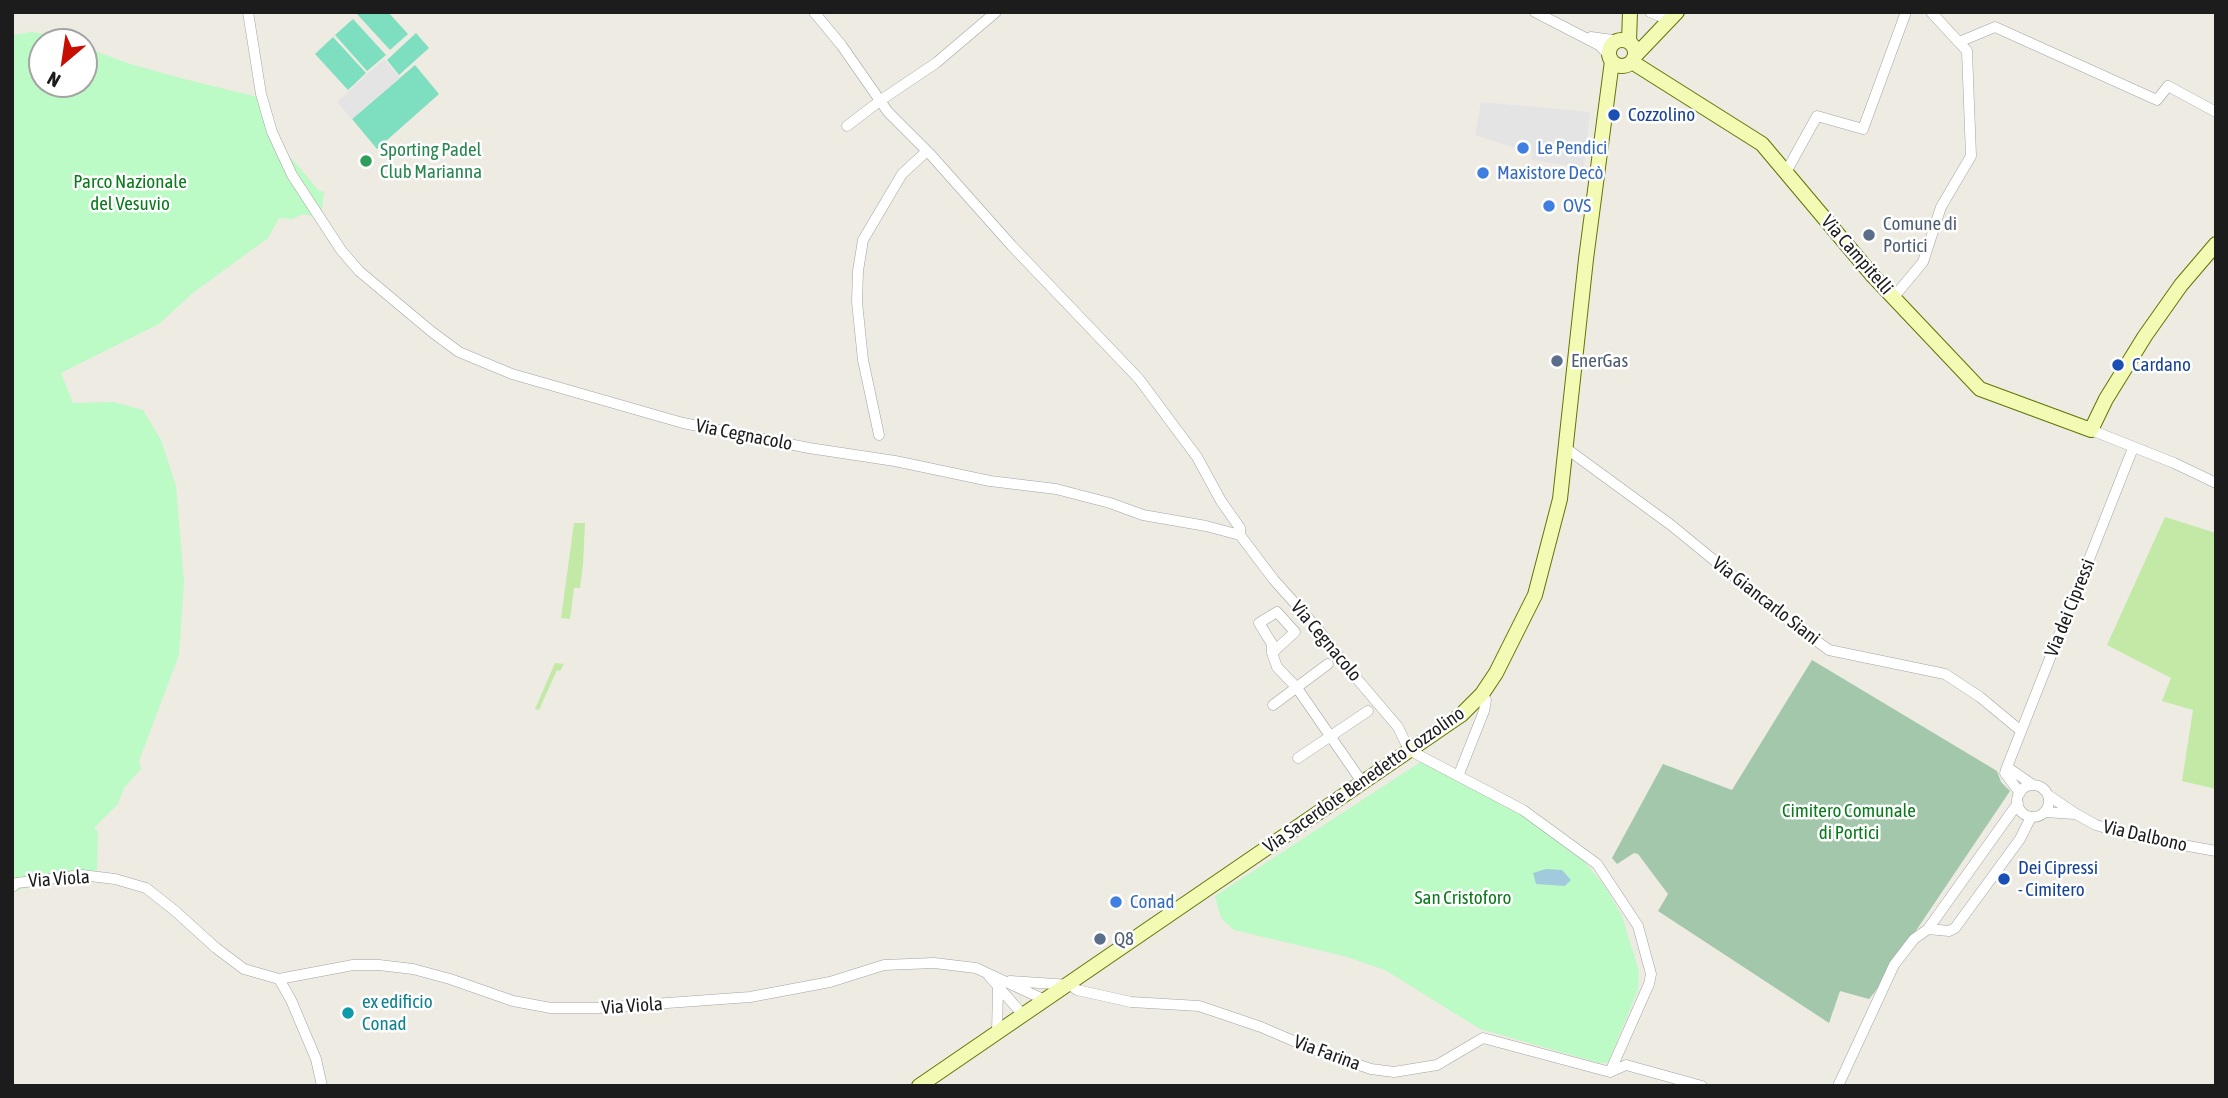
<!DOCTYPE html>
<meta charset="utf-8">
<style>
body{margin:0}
#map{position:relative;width:2228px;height:1098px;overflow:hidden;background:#eeebe2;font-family:"Asap Condensed",sans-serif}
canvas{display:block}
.frame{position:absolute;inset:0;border:14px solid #1c1c1c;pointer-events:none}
.north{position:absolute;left:28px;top:28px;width:70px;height:70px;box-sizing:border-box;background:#fff;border:2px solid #a4a4a4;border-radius:50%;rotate:209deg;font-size:19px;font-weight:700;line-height:28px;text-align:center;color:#1c1c1c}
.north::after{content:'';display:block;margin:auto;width:24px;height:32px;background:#c80e00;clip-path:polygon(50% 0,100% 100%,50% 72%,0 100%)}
</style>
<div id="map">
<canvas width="2228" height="1098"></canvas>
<div class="frame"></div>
<div class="north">N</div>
</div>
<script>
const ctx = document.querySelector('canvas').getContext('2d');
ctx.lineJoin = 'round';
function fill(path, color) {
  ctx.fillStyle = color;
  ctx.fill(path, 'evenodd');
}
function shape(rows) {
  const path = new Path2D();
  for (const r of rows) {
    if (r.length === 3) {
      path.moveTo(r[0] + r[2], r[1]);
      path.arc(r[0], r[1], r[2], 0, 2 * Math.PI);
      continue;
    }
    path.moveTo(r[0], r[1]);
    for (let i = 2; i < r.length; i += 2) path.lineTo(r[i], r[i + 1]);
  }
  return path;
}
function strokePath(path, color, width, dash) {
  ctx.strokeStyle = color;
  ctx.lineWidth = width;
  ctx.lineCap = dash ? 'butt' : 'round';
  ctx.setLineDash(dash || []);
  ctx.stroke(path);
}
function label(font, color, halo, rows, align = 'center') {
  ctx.font = font + ' "Asap Condensed",sans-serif';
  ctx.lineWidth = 5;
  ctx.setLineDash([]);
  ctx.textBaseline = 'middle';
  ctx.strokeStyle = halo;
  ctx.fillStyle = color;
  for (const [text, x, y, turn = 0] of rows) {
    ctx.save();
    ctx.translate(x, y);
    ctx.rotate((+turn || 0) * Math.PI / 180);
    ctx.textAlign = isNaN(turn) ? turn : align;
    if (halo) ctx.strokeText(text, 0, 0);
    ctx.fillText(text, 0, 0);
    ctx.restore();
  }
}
const grass = shape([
 [2165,517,2216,533,2216,789,2182,781,2193,710,2162,701,2171,678,2107,645],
 [574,523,585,523,583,565,580,588,574,588,570,619,561,618],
 [555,663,564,664,560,671,557,670,539,710,535,709]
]);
const cemetery = shape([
 [1812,660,1997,771,2001,782,2010,791,1874,993,1869,999,1840,991,1829,1023,1658,911,1668,894,1638,854,1634,853,1617,864,1612,858,1663,764,1732,790]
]);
const park = shape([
 [32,32,62,37,74,42,42,42,42,84,84,84,84,47,130,64,184,79,266,99,279,147,295,162,318,190,324,192,321,218,303,214,292,219,279,218,268,238,194,292,159,324,61,373,73,403,114,402,143,410,161,440,176,486,184,582,179,655,139,761,141,769,124,788,118,804,94,828,98,831,97,869,85,883,61,886,59,881,21,889,12,894,12,35],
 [1422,761,1519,813,1583,860,1604,885,1622,916,1639,971,1638,990,1608,1063,1599,1063,1480,1029,1385,970,1344,956,1234,930,1221,918,1215,896]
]);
const pitch = shape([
 [360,12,388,12,408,34,390,50,357,14],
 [353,19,386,55,367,71,335,35],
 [416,33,429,48,399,75,387,60],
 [333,37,366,73,348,90,315,54],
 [415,65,439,94,377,149,352,119]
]);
const parking = shape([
 [384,59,400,78,352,119,337,102],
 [1481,102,1590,112,1584,168,1531,160,1532,151,1515,148,1475,135]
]);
const water = shape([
 [1546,869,1562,870,1571,880,1565,886,1536,884,1533,873]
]);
const street = shape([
 [248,12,261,94,272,132,292,175,341,250,359,271,432,332,459,352,512,374,683,423,809,448,895,461,990,481,1056,489,1110,503,1143,515,1206,526,1240,535],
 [814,12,842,46,888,112,931,155,1012,246,1139,379,1197,457,1221,501,1240,528,1240,535,1274,580,1318,629,1352,673,1398,727,1409,750,1523,810,1597,864,1638,926,1651,974,1649,984,1610,1072],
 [1535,12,1599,45,1610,56],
 [1650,12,1670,20],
 [1591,37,1619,41],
 [1959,42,1995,27,2157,100,2168,86,2216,112],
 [847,126,881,100,936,63,996,12],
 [1786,172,1817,116,1863,129,1906,12],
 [1893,298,1923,262,1941,207,1971,156,1967,51,1931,12],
 [2091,430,2174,463,2216,483],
 [879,435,863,360,857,302,858,271,863,240,902,174,927,151],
 [1567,449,1671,525,1781,615,1829,650,1945,674,1980,697,2021,731],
 [1272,653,1272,644,1259,623,1277,612,1295,632,1272,653,1277,667,1297,688,1362,782],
 [1273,705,1328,664],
 [1298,758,1368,711],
 [2007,767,2033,785],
 [1459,774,1484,711,1486,700,1482,694],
 [2033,801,16],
 [2020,793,2005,773,2007,767,2133,448],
 [2048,795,2076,814,2096,825,2133,836,2216,851],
 [2045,812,2075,814],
 [12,887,17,883,82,875,115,879,146,888,174,910,216,948,244,969,279,979,353,965,379,965,413,969,450,979,513,1001,551,1008,598,1008,750,997,830,982,884,965,934,963,976,968,1045,1000],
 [1928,929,1949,931,1955,928,2020,839,2031,817],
 [989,976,1023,1015],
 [279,979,291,1000,316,1059,322,1086],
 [1010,981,1070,985,1077,990,1131,1002,1199,1006,1261,1027,1317,1051,1371,1069,1394,1072,1437,1065,1483,1038,1610,1072,1626,1065,1702,1086],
 [997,1033,998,987],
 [1838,1086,1894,965,1914,939,1928,929,2018,803]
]);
const secondary = shape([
 [1622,53,13],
 [1629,42,1630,12],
 [1635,56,1677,12],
 [1632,62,1762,144,1873,276,1980,389,2091,430,2106,399,2145,336,2181,285,2216,244],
 [919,1086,1461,715,1482,694,1496,673,1535,595,1560,499,1586,259,1612,61]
]);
const markers = [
 [1614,115,7,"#1a4fb4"],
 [1523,148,7,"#3f7fe0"],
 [366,161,7,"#2e9e5b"],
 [1483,173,7,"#3f7fe0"],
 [1549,206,7,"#3f7fe0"],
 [1869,235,7,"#5c6f8a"],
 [1557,361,7,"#5c6f8a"],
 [2118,365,7,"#1a4fb4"],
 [2004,879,7,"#1a4fb4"],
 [1116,902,7,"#3f7fe0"],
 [1100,939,7,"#5c6f8a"],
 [348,1013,7,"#0f9aa8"]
];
const transitNames = [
 ["Cozzolino",1628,115],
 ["Cardano",2132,365],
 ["Dei Cipressi",2018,868],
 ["- Cimitero",2018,890]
];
const shopNames = [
 ["Le Pendici",1537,148],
 ["Maxistore Decò",1497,173],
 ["OVS",1563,206],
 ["Conad",1130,902]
];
const leisureNames = [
 ["Sporting Padel",380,150],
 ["Club Marianna",380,172]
];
const parkNames = [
 ["Parco Nazionale",130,182],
 ["del Vesuvio",130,204],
 ["Cimitero Comunale",1849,811],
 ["di Portici",1849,833],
 ["San Cristoforo",1463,898]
];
const serviceNames = [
 ["Comune di",1883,224],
 ["Portici",1883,246],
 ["EnerGas",1571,361],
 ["Q8",1114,939]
];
const streetNames = [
 ["Via Campitelli",1857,255,49],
 ["Via Cegnacolo",744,435,11],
 ["Via Giancarlo Siani",1766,601,38],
 ["Via dei Cipressi",2070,608,-68],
 ["Via Cegnacolo",1326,641,50],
 ["Via Sacerdote Benedetto Cozzolino",1364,780,-35],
 ["Via Dalbono",2145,836,13],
 ["Via Viola",59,879,-4],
 ["Via Viola",632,1006,-4],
 ["Via Farina",1327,1053,20]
];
const cultureNames = [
 ["ex edificio",362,1002],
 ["Conad",362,1024]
];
fill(grass, '#c2eaa6');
fill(cemetery, '#a2c7aa');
fill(park, '#bcfac6');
fill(pitch, '#7ddfc0');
fill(parking, '#e4e4e4');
fill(water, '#a1cbdd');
strokePath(street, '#a3a3a3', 11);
strokePath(secondary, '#607403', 16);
strokePath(street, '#fff', 10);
strokePath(secondary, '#f2fab3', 14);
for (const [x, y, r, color] of markers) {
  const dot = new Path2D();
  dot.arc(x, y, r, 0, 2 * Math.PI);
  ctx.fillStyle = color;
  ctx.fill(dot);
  strokePath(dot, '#fff', 2.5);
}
label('19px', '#164399', '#fff', transitNames, 'left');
label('19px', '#366cbe', '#fff', shopNames, 'left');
label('19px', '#27864d', '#fff', leisureNames, 'left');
label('19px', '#097b1b', '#fff', parkNames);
label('19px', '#4e5e75', '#fff', serviceNames, 'left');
label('19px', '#1c1c1c', '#fff', streetNames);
label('19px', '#0d838f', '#fff', cultureNames, 'left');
</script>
